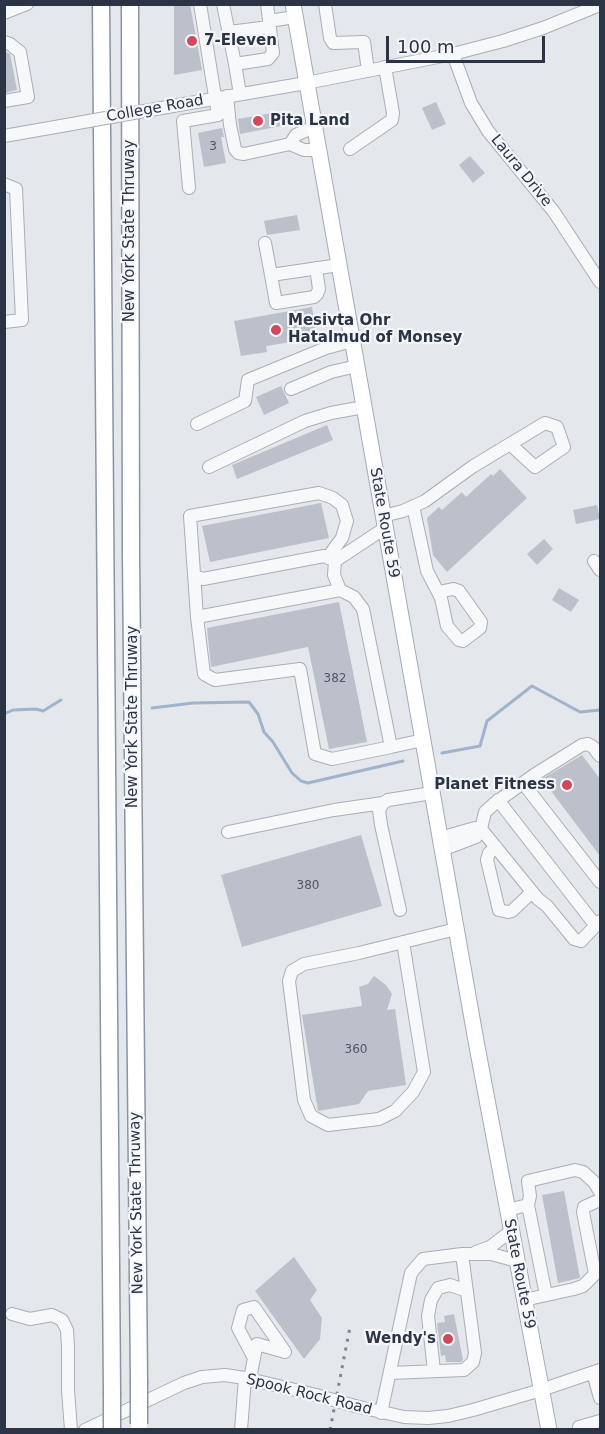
<!DOCTYPE html>
<style>
body{margin:0}
#map{position:relative;width:605px;height:1434px;overflow:hidden;background:#e4e7ec;font-family:"DejaVu Sans",sans-serif}
canvas{display:block}
.frame{position:absolute;inset:0;border:6px solid #2b3445;pointer-events:none}
.scale{position:absolute;left:386px;top:36px;width:159px;height:27px;box-sizing:border-box;border:3px solid #2b3445;border-top:0;padding-left:8px;font-size:18px;line-height:21px;white-space:nowrap;color:#2b3445;-webkit-text-stroke:4px #f4f6f9;paint-order:stroke}
</style>
<div id="map">
<canvas width="605" height="1434"></canvas>
<div class="frame"></div>
<div class="scale">100 m</div>
</div>
<script>
const ctx = document.querySelector('canvas').getContext('2d');
ctx.lineJoin = 'round';
function shape(rows) {
  const path = new Path2D();
  for (const r of rows) {
    path.moveTo(r[0], r[1]);
    for (let i = 2; i < r.length; i += 2) path.lineTo(r[i], r[i + 1]);
  }
  return path;
}
function strokePath(path, color, width, dash) {
  ctx.strokeStyle = color;
  ctx.lineWidth = width;
  ctx.lineCap = dash ? 'butt' : 'round';
  ctx.setLineDash(dash || []);
  ctx.stroke(path);
}
function fill(path, color) {
  ctx.fillStyle = color;
  ctx.fill(path, 'evenodd');
}
function label(font, color, halo, rows, align = 'center') {
  ctx.font = font + ' "DejaVu Sans",sans-serif';
  ctx.lineWidth = 4.5;
  ctx.setLineDash([]);
  ctx.textBaseline = 'middle';
  ctx.strokeStyle = halo;
  ctx.fillStyle = color;
  for (const [text, x, y, turn = 0] of rows) {
    ctx.save();
    ctx.translate(x, y);
    ctx.rotate((+turn || 0) * Math.PI / 180);
    ctx.textAlign = isNaN(turn) ? turn : align;
    if (halo) ctx.strokeText(text, 0, 0);
    ctx.fillText(text, 0, 0);
    ctx.restore();
  }
}
const stream = shape([
 [152,708,193,703,249,702,258,714,264,732,273,742,292,773,301,781,308,783,403,761],
 [4,714,13,710,36,709,43,711,61,700],
 [442,753,480,746,487,721,532,686,580,712,600,710]
]);
const building = shape([
 [174,4,190,4,202,70,174,75],
 [4,51,10,54,17,90,4,93],
 [436,102,446,124,432,130,422,108],
 [278,112,281,126,240,134,238,119],
 [222,128,224,137,221,137,226,163,204,167,198,133],
 [470,156,485,173,473,183,459,165],
 [297,215,300,230,267,235,264,221],
 [312,307,316,332,290,337,291,342,266,346,267,352,241,356,234,321],
 [281,386,289,403,264,415,256,397],
 [327,425,333,440,237,479,232,465],
 [500,469,527,498,447,572,433,555,427,518,439,507,442,510,462,492,466,497,491,474,493,476],
 [321,503,329,538,210,562,202,526],
 [597,505,600,519,576,524,573,510],
 [544,539,553,549,537,565,527,554],
 [559,588,579,600,571,612,552,600],
 [339,602,367,742,329,749,308,647,211,667,207,628],
 [582,755,600,779,600,856,542,779],
 [361,835,382,906,242,947,221,875],
 [374,976,386,985,392,994,387,1010,395,1009,406,1085,368,1091,359,1104,318,1111,302,1015,362,1006,359,987,368,984],
 [564,1191,580,1278,558,1283,542,1195],
 [294,1257,317,1290,310,1300,322,1318,320,1339,304,1359,255,1291],
 [454,1314,463,1360,461,1362,446,1362,445,1355,441,1356,437,1323,445,1322,444,1316]
]);
const minor = shape([
 [223,4,235,64],
 [325,4,330,38,333,43,364,42,368,71],
 [4,13,27,4],
 [269,21,295,17],
 [229,32,269,27],
 [4,42,10,44,20,52,28,97,4,101],
 [453,54,471,103,488,131,554,212,600,282],
 [240,94,235,64,268,59,273,53,267,4],
 [227,96,230,125,235,149,238,153,244,154,290,144,304,150,319,150],
 [167,107,306,83,453,54,503,41,543,28,600,5],
 [4,136,61,126],
 [290,144,296,135,314,127],
 [350,149,392,120,393,113,385,67],
 [4,184,16,189,22,320,4,322],
 [189,188,183,121,218,115,200,4],
 [265,243,271,275,339,265],
 [271,275,276,303,314,297,317,294,319,289,316,268],
 [291,389,331,372,357,366],
 [197,424,245,401,248,380,326,348,352,341],
 [209,467,305,421,331,413,364,407],
 [413,506,427,571,441,598,447,626,459,640,463,641,480,628,481,622,459,591,453,589,439,592],
 [383,516,403,511,425,501,472,467,510,444,545,423,557,427,564,447,535,467,510,444],
 [335,561,385,528],
 [594,561,600,570],
 [195,576,203,579,324,556,335,561],
 [197,617,340,590],
 [391,747,332,759,315,754,300,669,215,680,204,674,197,617,190,516,319,493,333,498,342,505,347,521,342,538,331,553,335,561,334,575,340,590,354,597,363,609,391,747,423,740],
 [600,756,593,747,588,744,582,745,534,775,495,803,485,812,481,829,538,899,547,906,574,939,581,941,600,921],
 [523,783,600,882],
 [498,800,596,926],
 [228,832,334,810,383,803],
 [440,838,475,828,481,829,476,837,442,850],
 [496,847,489,853,487,860,499,910,508,912,512,911,532,892],
 [400,910,381,825,379,810,383,803,388,800,432,793],
 [403,942,424,1072,413,1092,395,1111,379,1119,328,1125,311,1116,304,1100,289,981,292,971,304,964,359,953,456,929],
 [528,1205,546,1295],
 [507,1210,528,1205,530,1196,528,1181,575,1170,583,1172,594,1182,600,1192],
 [476,1252,490,1247,511,1231],
 [524,1300,574,1289,583,1286,595,1274,583,1212,584,1207,600,1200],
 [12,1314,30,1319,52,1315,62,1320,67,1330,68,1347,68,1390,71,1430],
 [434,1371,428,1316,431,1300,438,1288,450,1285,467,1291],
 [390,1373,464,1370,473,1362,475,1353,462,1254],
 [593,1373,600,1398],
 [250,1379,254,1358,257,1344,285,1352,254,1307,243,1310,238,1328,254,1358],
 [355,1406,404,1417,428,1418,448,1416,473,1410,541,1390,600,1370],
 [381,1413,411,1273,423,1259,462,1254,491,1254,517,1261],
 [579,1427,600,1421],
 [85,1430,184,1383,202,1377,225,1375,245,1378,316,1395],
 [241,1430,245,1378]
]);
const major = shape([
 [293,4,476,1041,549,1430]
]);
const highway = shape([
 [101,4,112,1393],
 [130,4,131,556,139,1381]
]);
const rail = shape([
 [330,1430,350,1327]
]);
const minorBridge = shape([
 [61,126,167,107],
 [316,1395,355,1406]
]);
const highwayBridge = shape([
 [139,1381,139,1424],
 [112,1393,112,1430]
]);
const markers = [
 [192,41,6,"#d1495b"],
 [258,121,6,"#d1495b"],
 [276,330,6,"#d1495b"],
 [567,785,6,"#d1495b"],
 [448,1339,6,"#d1495b"]
];
const numberNames = [
 ["3",213,147],
 ["382",335,679],
 ["380",308,886],
 ["360",356,1050]
];
const poiNames = [
 ["7-Eleven",204,41],
 ["Pita Land",270,121],
 ["Mesivta Ohr",288,321],
 ["Hatalmud of Monsey",288,338],
 ["Planet Fitness",555,785,"right"],
 ["Wendy's",436,1339,"right"]
];
const streetNames = [
 ["College Road",155,109,-10],
 ["Laura Drive",521,171,51],
 ["New York State Thruway",130,231,-90],
 ["State Route 59",384,523,80],
 ["New York State Thruway",133,717,-90],
 ["New York State Thruway",137,1203,-91],
 ["State Route 59",519,1274,79],
 ["Spook Rock Road",309,1395,14]
];
strokePath(stream, '#9fb4cc', 3);
fill(building, '#bbc0ca');
strokePath(minor, '#a9aeb7', 14);
strokePath(major, '#a3abb8', 17);
strokePath(highway, '#8b94a3', 19);
strokePath(minor, '#f7f8fa', 12);
strokePath(major, '#fff', 15);
strokePath(highway, '#fff', 16);
strokePath(rail, '#7d8696', 3, [3, 6]);
strokePath(minorBridge, '#a9aeb7', 14, []);
strokePath(highwayBridge, '#8b94a3', 19, []);
strokePath(minorBridge, '#f7f8fa', 12);
strokePath(highwayBridge, '#fff', 16);
for (const [x, y, r, color] of markers) {
  const dot = new Path2D();
  dot.arc(x, y, r, 0, 2 * Math.PI);
  ctx.fillStyle = color;
  ctx.fill(dot);
  strokePath(dot, '#f4f6f9', 2);
}
label('12px', '#4f5766', null, numberNames);
label('bold 15px', '#2b3445', '#f4f6f9', poiNames, 'left');
label('15px', '#2b3445', '#f4f6f9', streetNames);
</script>
